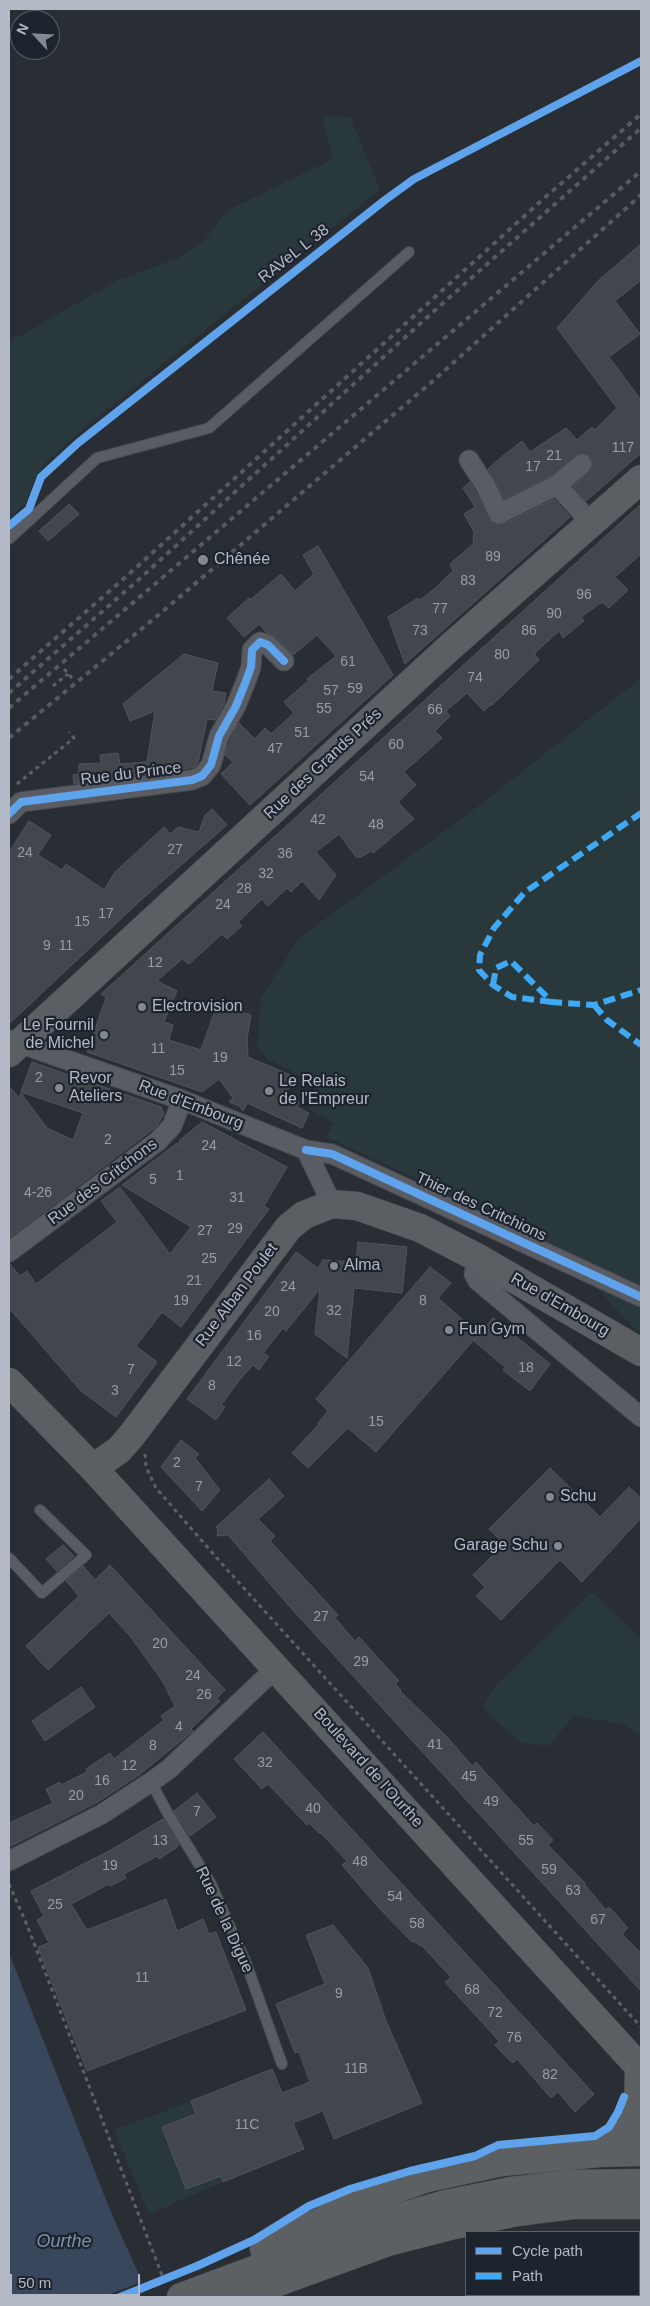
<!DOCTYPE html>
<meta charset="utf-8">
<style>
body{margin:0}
#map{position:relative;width:650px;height:2306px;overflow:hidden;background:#292e34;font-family:Arial,sans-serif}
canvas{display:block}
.frame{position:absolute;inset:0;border:10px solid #b3bac5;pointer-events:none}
.legend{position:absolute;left:465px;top:2231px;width:175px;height:65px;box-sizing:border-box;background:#1d242e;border:1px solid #59606a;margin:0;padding:6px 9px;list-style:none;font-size:15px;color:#b3bac5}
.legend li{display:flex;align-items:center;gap:10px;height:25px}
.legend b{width:25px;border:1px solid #59606a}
.north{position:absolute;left:10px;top:10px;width:50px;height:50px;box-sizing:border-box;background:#1d242e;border:1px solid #59606a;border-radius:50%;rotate:295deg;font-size:14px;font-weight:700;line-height:20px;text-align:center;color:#b3bac5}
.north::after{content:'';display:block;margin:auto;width:18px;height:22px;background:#838992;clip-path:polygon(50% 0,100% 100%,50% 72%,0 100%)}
.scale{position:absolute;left:10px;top:2274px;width:130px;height:22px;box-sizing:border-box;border:2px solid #b3bac5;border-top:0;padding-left:6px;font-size:15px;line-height:18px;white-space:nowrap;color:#b3bac5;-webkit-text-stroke:4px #1d242e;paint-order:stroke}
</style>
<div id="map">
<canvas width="650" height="2306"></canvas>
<div class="frame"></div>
<ul class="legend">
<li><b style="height:6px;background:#60a3ed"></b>Cycle path</li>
<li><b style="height:6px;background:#3fa9f5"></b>Path</li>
</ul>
<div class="north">N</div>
<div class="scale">50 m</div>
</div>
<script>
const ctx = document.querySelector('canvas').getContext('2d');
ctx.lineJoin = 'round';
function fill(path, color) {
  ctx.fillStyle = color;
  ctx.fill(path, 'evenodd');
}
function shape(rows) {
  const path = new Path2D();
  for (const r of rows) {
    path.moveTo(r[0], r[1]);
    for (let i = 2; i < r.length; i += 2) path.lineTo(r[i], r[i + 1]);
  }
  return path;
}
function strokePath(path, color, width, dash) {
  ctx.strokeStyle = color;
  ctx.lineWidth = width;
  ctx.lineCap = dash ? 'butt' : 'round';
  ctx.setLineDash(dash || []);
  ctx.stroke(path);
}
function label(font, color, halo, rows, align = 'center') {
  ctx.font = font + ' Arial,sans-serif';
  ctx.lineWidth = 4.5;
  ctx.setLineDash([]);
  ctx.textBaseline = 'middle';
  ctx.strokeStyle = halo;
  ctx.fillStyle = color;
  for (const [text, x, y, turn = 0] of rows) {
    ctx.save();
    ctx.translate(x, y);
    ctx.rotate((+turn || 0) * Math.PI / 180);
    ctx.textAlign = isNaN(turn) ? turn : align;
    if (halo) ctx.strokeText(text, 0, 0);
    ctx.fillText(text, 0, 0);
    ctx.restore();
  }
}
const green = shape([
 [322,116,350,117,380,189,89,424,47,461,34,479,27,502,9,519,9,342,118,280,178,258,205,240,226,211,333,159],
 [641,678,641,1335,593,1284,527,1231,327,1137,334,1123,307,1108,318,1085,266,1058,257,1046,261,998,299,938,472,811],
 [592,1592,641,1638,641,1737,624,1724,574,1716,548,1746,520,1742,494,1719,483,1707,494,1687],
 [191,2101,223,2182,149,2214,114,2130]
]);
const water = shape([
 [9,1953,110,2210,149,2297,9,2297]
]);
const pier = shape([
 [144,2281,151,2297,102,2297]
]);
const building = shape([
 [641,244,641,280,615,301,640,334,609,357,641,400,641,453,586,501,573,486,593,467,591,457,581,453,551,476,504,499,488,469,499,459,522,441,530,452,566,428,577,440,592,427,595,430,617,408,557,328,599,280,641,244],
 [470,482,493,524,504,524,554,499,570,517,405,664,388,617,418,598,420,600,433,590,453,571,450,564,473,544,474,532,464,514,475,507,463,488,470,482],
 [69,504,79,514,48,541,39,531,69,504],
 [641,504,641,554,615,577,628,590,609,608,602,602,581,617,584,621,563,638,559,631,536,652,535,655,539,660,491,706,490,705,484,711,467,693,446,711,450,716,435,731,442,738,404,772,416,785,398,802,414,819,373,853,371,851,361,857,356,857,339,834,316,852,336,875,319,900,302,881,291,892,287,888,268,906,262,899,238,922,242,926,227,939,222,934,189,964,182,959,157,981,177,991,164,1022,173,1025,169,1040,201,1050,217,1005,251,1015,247,1039,248,1057,295,1077,285,1095,299,1102,297,1107,309,1113,302,1128,247,1103,243,1111,239,1106,229,1102,233,1098,219,1079,202,1092,87,1052,106,998,101,994,641,504],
 [318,546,393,675,250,805,221,774,233,762,225,755,231,738,239,723,255,739,265,728,271,734,294,713,284,702,309,680,307,679,336,656,317,635,293,655,276,637,267,633,259,624,244,637,227,618,249,598,250,600,281,574,295,591,314,574,303,555,318,546],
 [184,654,218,663,212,691,226,693,224,704,215,720,207,719,198,763,195,767,173,771,160,769,164,772,74,784,73,775,79,774,79,764,101,763,100,755,118,753,120,764,147,762,155,711,130,721,123,704,184,654],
 [212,809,227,825,141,900,9,1024,9,852,29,821,51,835,38,855,62,870,66,864,104,890,115,872,164,827,170,834,178,827,199,832,205,815,212,809],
 [32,1062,161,1107,164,1114,156,1127,9,1238,9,1086,19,1098,21,1093,47,1128,73,1140,83,1113,21,1092,32,1062],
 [202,1122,287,1167,264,1206,269,1209,181,1327,162,1312,136,1346,157,1362,116,1417,80,1390,9,1308,9,1263,20,1276,27,1271,36,1284,117,1222,101,1201,120,1187,170,1254,191,1227,122,1185,177,1143,178,1146,180,1140,202,1122],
 [358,1242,407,1247,402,1293,354,1288,347,1358,315,1334,320,1289,286,1331,283,1328,263,1353,269,1356,259,1370,253,1365,241,1378,221,1405,225,1407,216,1420,187,1399,296,1252,318,1268,323,1260,356,1262,358,1242],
 [430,1267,451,1283,438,1298,479,1334,376,1452,348,1428,308,1468,292,1453,319,1424,318,1423,328,1411,316,1399,430,1267],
 [493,1318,550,1364,530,1391,503,1370,505,1367,474,1341,493,1318],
 [181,1440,199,1454,195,1458,220,1490,202,1511,161,1467,181,1440],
 [550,1468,600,1517,629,1487,641,1498,641,1518,582,1582,560,1560,501,1620,476,1596,485,1587,473,1575,504,1544,489,1529,550,1468],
 [269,1479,284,1496,258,1519,275,1536,270,1541,338,1615,335,1618,355,1641,359,1637,399,1681,395,1684,401,1690,400,1691,449,1739,472,1766,476,1762,534,1826,537,1823,553,1840,548,1845,585,1883,584,1884,606,1910,609,1907,628,1928,622,1934,641,1953,641,1991,290,1607,228,1535,217,1536,218,1529,216,1527,269,1479],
 [63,1545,74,1556,57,1571,46,1559,63,1545],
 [110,1565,225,1690,217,1698,220,1701,191,1729,193,1731,139,1775,96,1803,9,1847,9,1823,53,1803,46,1789,60,1782,61,1785,87,1772,86,1769,110,1753,114,1759,164,1720,161,1716,175,1706,163,1682,130,1636,109,1613,48,1670,26,1646,79,1596,66,1581,83,1566,95,1580,110,1565],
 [81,1687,95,1707,45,1741,32,1721,81,1687],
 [263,1732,594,2094,575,2112,558,2092,551,2098,517,2059,513,2063,506,2057,495,2045,499,2041,445,1982,451,1977,421,1945,420,1946,414,1941,412,1942,378,1907,342,1865,347,1861,321,1833,320,1834,309,1823,307,1825,268,1784,262,1789,234,1759,263,1732],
 [197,1793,216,1817,190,1836,174,1811,197,1793],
 [163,1819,179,1844,176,1848,159,1859,157,1856,124,1874,126,1878,110,1886,109,1884,71,1904,87,1930,166,1899,177,1931,203,1919,209,1934,216,1932,246,2010,87,2071,38,1947,49,1943,37,1920,44,1916,31,1891,111,1850,163,1819],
 [333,1925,368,1968,386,2021,422,2103,334,2139,323,2111,293,2123,304,2149,223,2182,221,2176,186,2189,162,2127,196,2114,191,2101,272,2069,282,2093,310,2082,299,2052,295,2053,276,2004,325,1984,306,1935,333,1925]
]);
const path = shape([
 [64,669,73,679],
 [53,686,68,674],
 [17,784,74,738,69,732],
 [145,1454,146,1467,156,1488,223,1565,641,2027],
 [9,1884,27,1925,165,2283]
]);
const lane = shape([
 [9,539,97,458,209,428,409,252],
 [9,1558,42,1593,86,1555,40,1510],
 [151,1782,167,1812,211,1884,246,1963,282,2064]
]);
const street = shape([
 [469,460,485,485,499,514,557,485,591,523],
 [557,485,582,464],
 [9,814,21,802,192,780,202,776,211,765,219,736,236,706,246,681,251,667,252,650,260,642,268,645,284,661],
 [10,1040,182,1100,306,1150,332,1154,641,1297],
 [306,1150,332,1204],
 [9,1252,158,1141,172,1126,182,1100],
 [478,1258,474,1274,478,1281,641,1417],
 [9,1861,102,1814,151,1782,169,1769,276,1668]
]);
const primary = shape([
 [9,1053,449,648,641,479],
 [9,1382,93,1468,641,2069],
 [93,1468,119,1450,132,1435,289,1227,304,1215,332,1204,357,1206,420,1228,478,1258,641,1352]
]);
const highway = shape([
 [600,2153,630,2129,638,2111,639,2067],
 [264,2249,364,2200,427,2178,502,2162,600,2153,641,2152],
 [181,2297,380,2223,446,2204,511,2191,571,2184,641,2183],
 [237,2297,388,2242,454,2225,517,2212,573,2205,641,2205]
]);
const rail = shape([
 [9,679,129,574,541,201,641,114],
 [9,693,136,582,433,312,641,128],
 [9,708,641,171],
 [9,738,162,612,434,380,641,195]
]);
const quiet = shape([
 [493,985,496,968,511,961,552,1002,594,1005,641,990],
 [552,1002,512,997,493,985,479,970,480,955,494,928,525,892,641,813],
 [594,1005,607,1020,641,1045]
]);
const cycleway = shape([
 [9,526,29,509,41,477,78,443,385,200,414,179,641,61],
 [9,814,21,802,192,780,202,776,211,765,219,736,236,706,246,681,251,667,252,650,260,642,268,645,284,661],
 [306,1150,332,1154,641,1297],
 [120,2297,197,2266,254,2240,309,2206,350,2189,410,2171,475,2156,498,2145,595,2136,609,2127,618,2112,624,2097]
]);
const markers = [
 [203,560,6,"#838992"],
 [142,1007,5,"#838992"],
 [104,1035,5,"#838992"],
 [59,1088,5,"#838992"],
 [269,1091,5,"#838992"],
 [334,1266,5,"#838992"],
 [449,1330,5,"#838992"],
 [550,1497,5,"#838992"],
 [558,1546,5,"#838992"]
];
const numberNames = [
 ["117",623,448],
 ["21",554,456],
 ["17",533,467],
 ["89",493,557],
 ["83",468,581],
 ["96",584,595],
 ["77",440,609],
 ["90",554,614],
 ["73",420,631],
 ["86",529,631],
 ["80",502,655],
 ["61",348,662],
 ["74",475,678],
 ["59",355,689],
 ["57",331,691],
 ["55",324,709],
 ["66",435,710],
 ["51",302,733],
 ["60",396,745],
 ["47",275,749],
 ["54",367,777],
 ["42",318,820],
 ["48",376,825],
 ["27",175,850],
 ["24",25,853],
 ["36",285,854],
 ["32",266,874],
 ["28",244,889],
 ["24",223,905],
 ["17",106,914],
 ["15",82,922],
 ["9",47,946],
 ["11",66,946],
 ["12",155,963],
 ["11",158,1049],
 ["19",220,1058],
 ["15",177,1071],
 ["2",39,1078],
 ["2",108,1140],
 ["24",209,1146],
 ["1",180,1176],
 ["5",153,1180],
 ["4-26",38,1193],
 ["31",237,1198],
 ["29",235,1229],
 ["27",205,1231],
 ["25",209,1259],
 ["21",194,1281],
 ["24",288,1287],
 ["19",181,1301],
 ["8",423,1301],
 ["32",334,1311],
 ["20",272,1312],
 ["16",254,1336],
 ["12",234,1362],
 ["18",526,1368],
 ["7",131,1370],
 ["8",212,1386],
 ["3",115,1391],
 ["15",376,1422],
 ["2",177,1463],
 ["7",199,1487],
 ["27",321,1617],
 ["20",160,1644],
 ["29",361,1662],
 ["24",193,1676],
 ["26",204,1695],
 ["4",179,1727],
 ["41",435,1745],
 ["8",153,1746],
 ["32",265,1763],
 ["12",129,1766],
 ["45",469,1777],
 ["16",102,1781],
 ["20",76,1796],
 ["49",491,1802],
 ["40",313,1809],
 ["7",197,1812],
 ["13",160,1841],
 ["55",526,1841],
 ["48",360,1862],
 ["19",110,1866],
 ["59",549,1870],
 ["63",573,1891],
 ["54",395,1897],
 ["25",55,1905],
 ["67",598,1920],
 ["58",417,1924],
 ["11",142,1978],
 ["68",472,1990],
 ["9",339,1994],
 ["72",495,2013],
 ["76",514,2038],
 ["11B",356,2069],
 ["82",550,2075],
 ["11C",247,2125]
];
const streetNames = [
 ["RAVeL L 38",294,254,-38],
 ["Rue des Grands Prés",323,764,-43],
 ["Rue du Prince",131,774,-7],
 ["Rue d'Embourg",191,1105,21],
 ["Rue des Critchons",103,1182,-37],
 ["Thier des Critchions",481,1207,25],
 ["Rue Alban Poulet",237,1295,-53],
 ["Rue d'Embourg",560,1305,30],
 ["Boulevard de l'Ourthe",368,1768,48],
 ["Rue de la Digue",224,1920,65]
];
const poiNames = [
 ["Chênée",214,560],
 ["Electrovision",152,1007],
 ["Le Fournil",94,1026,"right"],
 ["de Michel",94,1044,"right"],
 ["Revor",69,1079],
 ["Ateliers",69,1097],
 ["Le Relais",279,1082],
 ["de l'Empreur",279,1100],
 ["Alma",344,1266],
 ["Fun Gym",459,1330],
 ["Schu",560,1497],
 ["Garage Schu",548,1546,"right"]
];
const waterNames = [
 ["Ourthe",64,2242]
];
fill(green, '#29393b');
fill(water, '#39475d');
fill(pier, '#292e34');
fill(building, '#43474d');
strokePath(building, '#51555b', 1);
strokePath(lane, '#474a4f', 12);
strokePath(street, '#474a4f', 21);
strokePath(primary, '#474a51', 29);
strokePath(highway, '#464a4f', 29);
strokePath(path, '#5d6166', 3, [4, 4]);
strokePath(lane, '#595c62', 10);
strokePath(street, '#595c62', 19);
strokePath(primary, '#5b5f64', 28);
strokePath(highway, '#5d6063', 28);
strokePath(rail, '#575b60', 4, [5, 5]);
strokePath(quiet, '#3fa9f5', 6, [12, 6]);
strokePath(cycleway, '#60a3ed', 8);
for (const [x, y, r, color] of markers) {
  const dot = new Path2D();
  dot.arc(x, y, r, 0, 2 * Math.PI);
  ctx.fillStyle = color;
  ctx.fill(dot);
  strokePath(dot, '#1d242e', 2);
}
label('14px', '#979da7', null, numberNames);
label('16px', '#b3bac5', '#1d242e', streetNames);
label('16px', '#b3bac5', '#1d242e', poiNames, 'left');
label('italic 18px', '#7d8faa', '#1d242e', waterNames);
</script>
